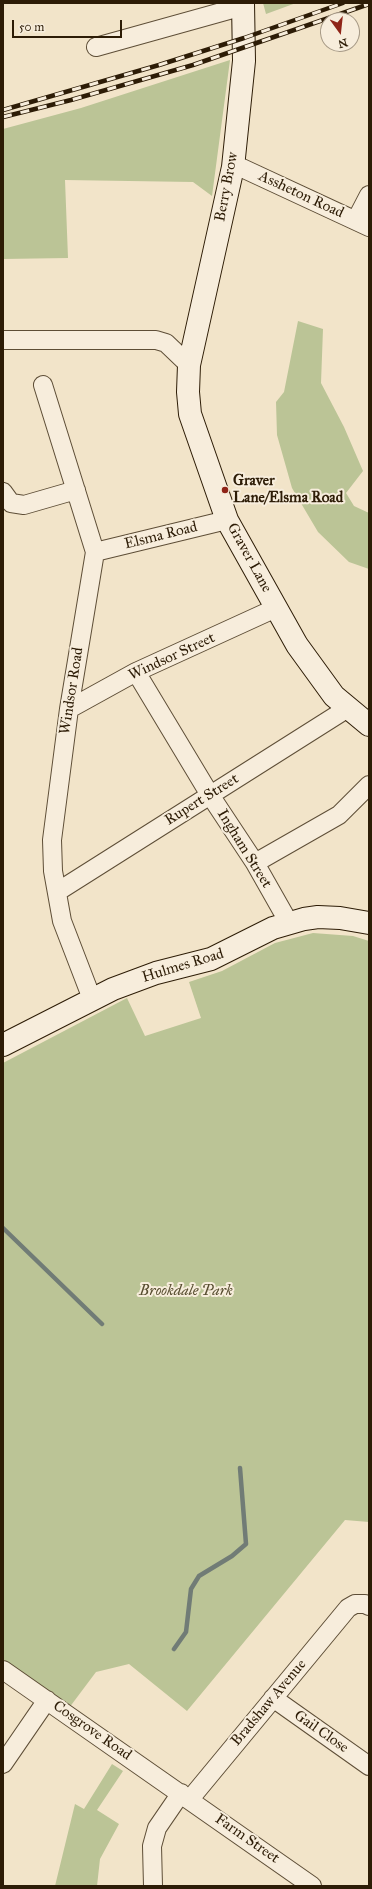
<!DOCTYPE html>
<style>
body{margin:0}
#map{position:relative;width:372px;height:1889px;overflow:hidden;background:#f2e4c9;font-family:"IM FELL Great Primer",serif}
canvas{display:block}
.frame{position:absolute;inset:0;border:4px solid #2d1c06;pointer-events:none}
.north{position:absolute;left:320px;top:12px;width:40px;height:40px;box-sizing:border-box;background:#f7eddc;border:1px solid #a69986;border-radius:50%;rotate:165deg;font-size:11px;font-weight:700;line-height:16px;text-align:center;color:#2d1c06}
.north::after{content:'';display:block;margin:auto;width:14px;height:18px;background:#8f2418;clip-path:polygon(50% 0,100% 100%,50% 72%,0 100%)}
.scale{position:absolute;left:12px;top:20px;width:110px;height:18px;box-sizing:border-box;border:2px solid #2d1c06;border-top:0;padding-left:5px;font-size:12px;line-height:14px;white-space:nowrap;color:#2d1c06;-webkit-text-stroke:3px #f7eddc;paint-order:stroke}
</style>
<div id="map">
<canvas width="372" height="1889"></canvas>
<div class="frame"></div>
<div class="north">N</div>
<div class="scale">50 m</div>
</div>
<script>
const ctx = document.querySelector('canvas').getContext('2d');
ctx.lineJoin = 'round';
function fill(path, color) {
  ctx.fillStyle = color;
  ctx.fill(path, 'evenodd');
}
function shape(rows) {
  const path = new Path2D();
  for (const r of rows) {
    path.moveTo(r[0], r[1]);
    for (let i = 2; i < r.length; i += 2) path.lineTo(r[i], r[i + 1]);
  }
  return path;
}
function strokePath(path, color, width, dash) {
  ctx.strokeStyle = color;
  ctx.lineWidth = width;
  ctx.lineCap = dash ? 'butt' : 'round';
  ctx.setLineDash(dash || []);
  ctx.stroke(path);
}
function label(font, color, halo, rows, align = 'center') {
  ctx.font = font + ' "IM FELL Great Primer",serif';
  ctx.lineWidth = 4;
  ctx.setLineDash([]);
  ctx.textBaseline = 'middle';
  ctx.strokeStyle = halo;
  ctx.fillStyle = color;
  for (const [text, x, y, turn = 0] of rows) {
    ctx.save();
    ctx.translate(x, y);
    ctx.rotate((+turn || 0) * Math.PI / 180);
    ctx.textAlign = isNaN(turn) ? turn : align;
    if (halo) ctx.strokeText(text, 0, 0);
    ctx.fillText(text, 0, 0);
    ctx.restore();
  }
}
const green = shape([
 [263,3,296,3,266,14],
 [230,60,212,196,193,182,65,180,68,258,3,259,3,129,81,108],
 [298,321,323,329,321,383,344,427,363,471,346,493,354,506,369,513,369,569,349,562,318,532,292,488,277,435,276,402,284,392],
 [313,933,353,936,369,941,369,1522,345,1520,187,1711,129,1664,96,1672,69,1708,3,1659,3,1063,127,998,145,1036,201,1018,189,982,222,971,275,943],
 [112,1764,123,1771,97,1810,119,1824,100,1859,97,1886,55,1886,75,1804,84,1809]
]);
const stream = shape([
 [3,1228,102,1324],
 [174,1649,186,1632,191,1589,199,1576,232,1556,246,1544,240,1468]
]);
const street = shape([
 [96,47,243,6],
 [233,167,242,168,369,227],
 [356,220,369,195],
 [3,340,156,340,166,343,189,365],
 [43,385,95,552,69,709,52,840,53,871,62,921,92,999],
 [3,492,11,503,24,505,76,490],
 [95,552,227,520],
 [136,672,210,795,255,863,289,923],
 [69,709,136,672,276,608],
 [255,863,339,815,369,785],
 [57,892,348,708],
 [3,1670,312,1886],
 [273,1698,369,1766],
 [3,1764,47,1700],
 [190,1799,348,1608,355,1604,365,1604,369,1606],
 [153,1886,152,1846,157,1828,181,1793]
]);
const secondary = shape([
 [243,3,244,61,233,167,189,365,188,392,190,414,227,520,297,645,334,696,369,725],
 [3,1045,113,989,156,973,211,959,273,928,304,919,318,917,340,918,369,923]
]);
const rail = shape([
 [3,110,159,65,244,38,343,3],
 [3,117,71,100,193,65,369,4]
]);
const markers = [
 [225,490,4,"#8f2418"]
];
const streetNames = [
 ["Berry Brow",227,187,-79],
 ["Assheton Road",301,195,25],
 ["Elsma Road",161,536,-14],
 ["Graver Lane",249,558,61],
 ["Windsor Street",172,657,-25],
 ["Windsor Road",72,691,-81],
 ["Rupert Street",202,800,-32],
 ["Ingham Street",244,849,58],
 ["Hulmes Road",183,966,-17],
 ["Bradshaw Avenue",269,1703,-50],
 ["Cosgrove Road",92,1731,35],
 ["Gail Close",321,1732,35],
 ["Farm Street",247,1839,35]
];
const poiNames = [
 ["Graver",233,481],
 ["Lane/Elsma Road",233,498]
];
const parkNames = [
 ["Brookdale Park",186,1291]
];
fill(green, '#bbc496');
strokePath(stream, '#717c76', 4.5);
strokePath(street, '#5e4e37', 20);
strokePath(secondary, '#2d1c06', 24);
strokePath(street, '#f7eddc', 18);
strokePath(secondary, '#f7eddc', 22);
strokePath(rail, '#2d1c06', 4.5);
strokePath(rail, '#f7eddc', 3, [9]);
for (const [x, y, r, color] of markers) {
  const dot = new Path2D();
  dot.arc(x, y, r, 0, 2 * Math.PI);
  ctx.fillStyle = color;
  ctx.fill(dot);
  strokePath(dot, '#f7eddc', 1.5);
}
label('15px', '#2d1c06', '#f7eddc', streetNames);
label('bold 15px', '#2d1c06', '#f7eddc', poiNames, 'left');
label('italic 15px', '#584e31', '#f7eddc', parkNames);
</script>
